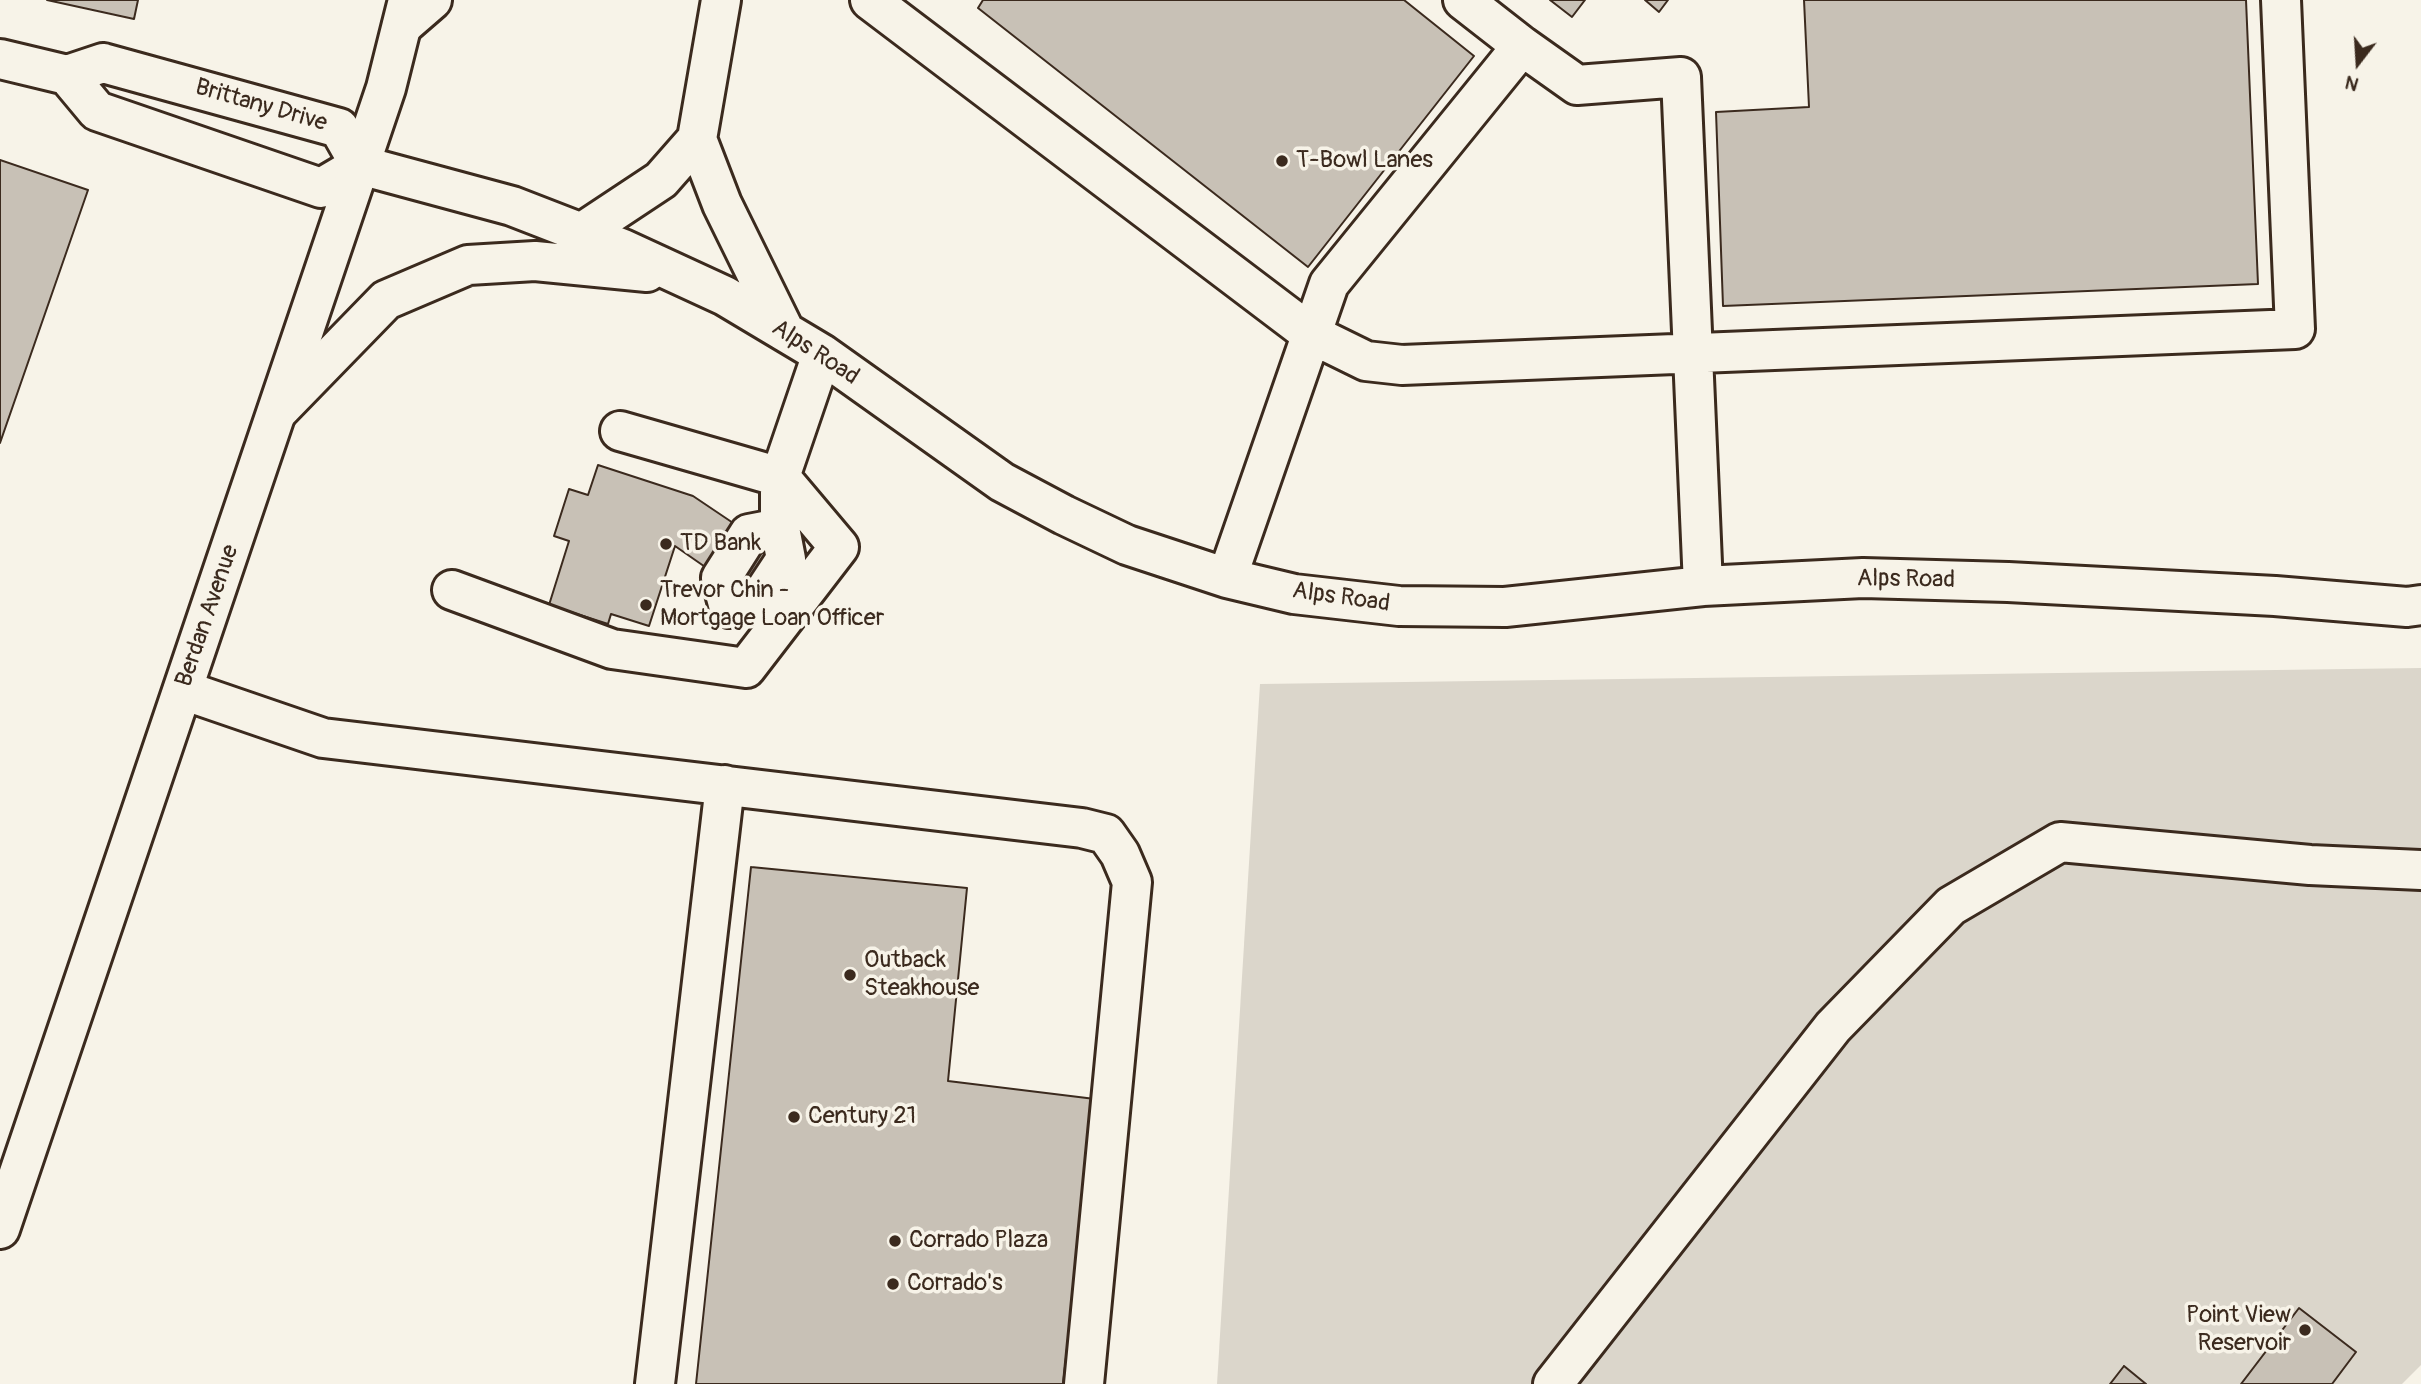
<!DOCTYPE html>
<style>
body{margin:0}
#map{position:relative;width:2421px;height:1384px;overflow:hidden;background:#f7f3e8;font-family:Pangolin,sans-serif}
canvas{display:block}
.north{position:absolute;left:2323px;top:28px;width:70px;height:70px;-webkit-text-stroke:5px #f7f3e8;paint-order:stroke;rotate:197deg;font-size:19px;font-weight:700;line-height:28px;text-align:center;color:#3b2a1e}
.north::after{content:'';display:block;margin:auto;width:24px;height:32px;background:#3b2a1e;clip-path:polygon(50% 0,100% 100%,50% 72%,0 100%)}
</style>
<div id="map">
<canvas width="2421" height="1384"></canvas>
<div class="north">N</div>
</div>
<script>
const ctx = document.querySelector('canvas').getContext('2d');
ctx.lineJoin = 'round';
function fill(path, color) {
  ctx.fillStyle = color;
  ctx.fill(path, 'evenodd');
}
function shape(rows) {
  const path = new Path2D();
  for (const r of rows) {
    path.moveTo(r[0], r[1]);
    for (let i = 2; i < r.length; i += 2) path.lineTo(r[i], r[i + 1]);
  }
  return path;
}
function strokePath(path, color, width, dash) {
  ctx.strokeStyle = color;
  ctx.lineWidth = width;
  ctx.lineCap = dash ? 'butt' : 'round';
  ctx.setLineDash(dash || []);
  ctx.stroke(path);
}
function label(font, color, halo, rows, align = 'center') {
  ctx.font = font + ' Pangolin,sans-serif';
  ctx.lineWidth = 7;
  ctx.setLineDash([]);
  ctx.textBaseline = 'middle';
  ctx.strokeStyle = halo;
  ctx.fillStyle = color;
  for (const [text, x, y, turn = 0] of rows) {
    ctx.save();
    ctx.translate(x, y);
    ctx.rotate((+turn || 0) * Math.PI / 180);
    ctx.textAlign = isNaN(turn) ? turn : align;
    if (halo) ctx.strokeText(text, 0, 0);
    ctx.fillText(text, 0, 0);
    ctx.restore();
  }
}
const green = shape([
 [2421,668,2421,1365,2402,1384,1217,1384,1260,684]
]);
const building = shape([
 [47,0,138,0,134,19,47,0],
 [983,0,1404,0,1474,56,1308,267,978,8,983,0],
 [1550,0,1585,0,1572,17,1550,0],
 [1645,0,1668,0,1659,12,1645,0],
 [1804,0,2246,0,2258,284,1723,306,1716,112,1809,107,1804,0],
 [0,160,88,190,0,443,0,160],
 [598,465,693,496,803,570,757,603,675,546,649,626,611,614,608,624,549,605,569,541,554,536,569,489,588,495,598,465],
 [751,867,967,888,948,1081,1095,1099,1063,1384,696,1384,751,867],
 [2299,1308,2356,1352,2332,1384,2241,1384,2299,1308],
 [2124,1366,2146,1384,2110,1384,2124,1366]
]);
const minor = shape([
 [721,0,697,139,722,204,785,332],
 [870,0,1311,334,1366,361,1402,365,2295,329,2281,0],
 [1463,0,1522,46,1577,85,1681,77,1703,586],
 [402,26,432,0],
 [0,59,67,75],
 [103,63,339,128,360,165,321,188,97,111,67,75,103,63],
 [360,165,512,206,623,249,725,296,822,354,1002,482,1064,515,1127,545,1227,578,1294,594,1399,606,1505,607,1703,586,1863,578,2008,582,2275,596,2407,607,2421,605],
 [581,233,661,180,697,139],
 [277,412,386,300,468,265,535,261,647,272],
 [620,431,780,477,822,354],
 [1227,578,1329,284,1522,46],
 [452,590,612,649,746,668,839,547,780,477],
 [729,608,757,603,786,559,780,528,780,477],
 [729,608,721,578,749,534,780,528],
 [183,690,323,738,1082,828,1106,834,1120,854,1132,882,1084,1384],
 [655,1384,725,785],
 [1553,1384,1833,1027,1951,906,2060,842,2310,865,2421,870]
]);
const major = shape([
 [0,1229,386,88,408,0]
]);
const markers = [
 [1282,161,7,"#3b2a1e"],
 [666,544,7,"#3b2a1e"],
 [646,605,7,"#3b2a1e"],
 [850,975,7,"#3b2a1e"],
 [794,1117,7,"#3b2a1e"],
 [895,1241,7,"#3b2a1e"],
 [893,1284,7,"#3b2a1e"],
 [2305,1330,7,"#3b2a1e"]
];
const streetNames = [
 ["Brittany Drive",261,106,16],
 ["Alps Road",815,353,33],
 ["Alps Road",1906,580,1],
 ["Alps Road",1341,598,8],
 ["Berdan Avenue",208,616,-71]
];
const poiNames = [
 ["T-Bowl Lanes",1296,161],
 ["TD Bank",680,544],
 ["Trevor Chin -",660,591],
 ["Mortgage Loan Officer",660,619],
 ["Outback",864,961],
 ["Steakhouse",864,989],
 ["Century 21",808,1117],
 ["Corrado Plaza",909,1241],
 ["Corrado's",907,1284],
 ["Point View",2291,1316,"right"],
 ["Reservoir",2291,1344,"right"]
];
fill(green, '#dbd6cb');
fill(building, '#c8c1b6');
strokePath(building, '#3b2a1e', 2);
strokePath(minor, '#3b2a1e', 44);
strokePath(major, '#3b2a1e', 44);
strokePath(minor, '#f7f3e8', 38);
strokePath(major, '#f7f3e8', 38);
for (const [x, y, r, color] of markers) {
  const dot = new Path2D();
  dot.arc(x, y, r, 0, 2 * Math.PI);
  ctx.fillStyle = color;
  ctx.fill(dot);
  strokePath(dot, '#f7f3e8', 2.5);
}
label('24px', '#3b2a1e', '#f7f3e8', streetNames);
label('24px', '#3b2a1e', '#f7f3e8', poiNames, 'left');
</script>
